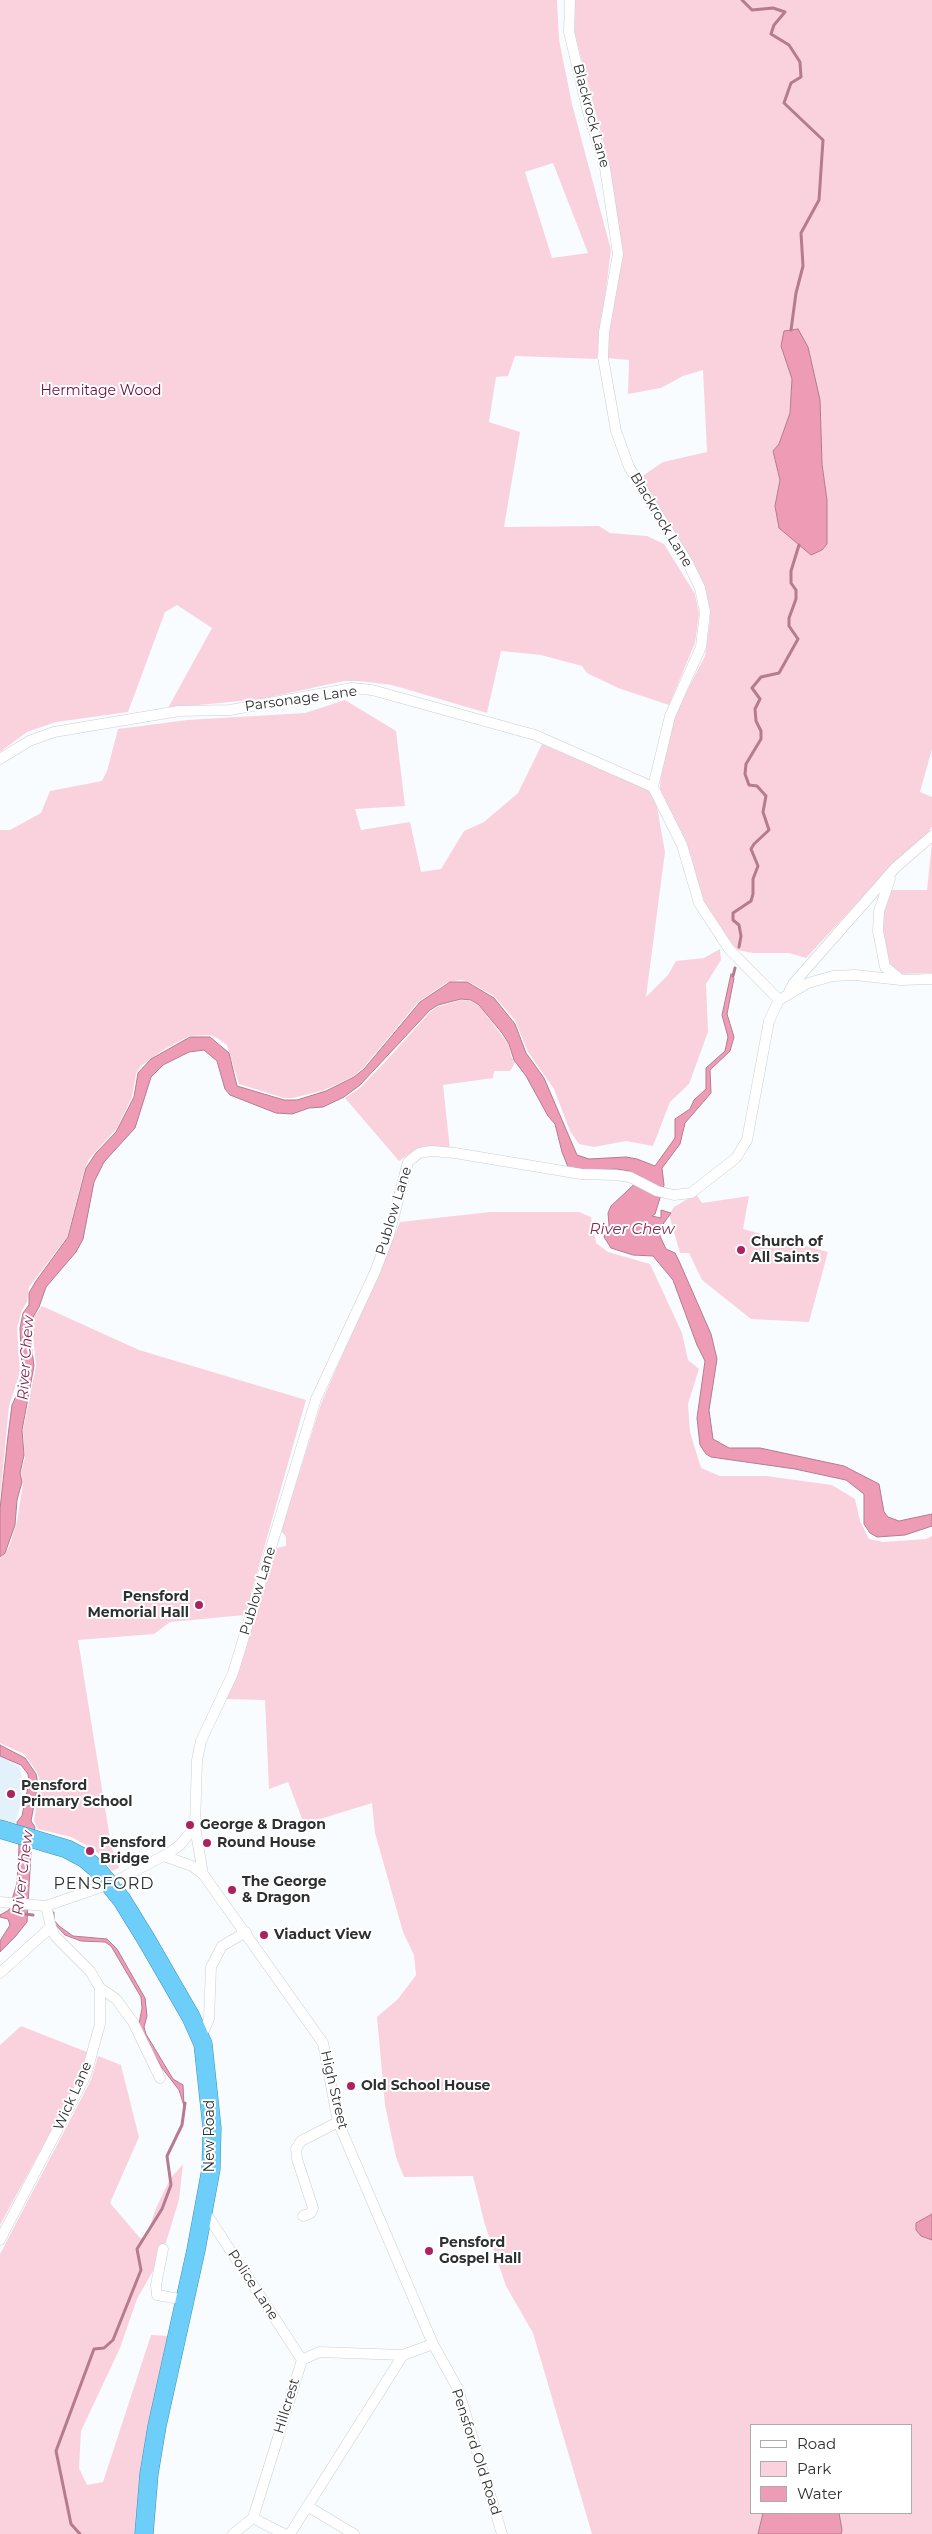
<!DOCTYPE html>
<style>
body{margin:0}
#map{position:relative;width:932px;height:2534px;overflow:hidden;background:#f8fcff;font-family:Montserrat,sans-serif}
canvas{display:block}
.legend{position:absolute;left:750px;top:2424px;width:162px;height:90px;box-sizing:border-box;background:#fff;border:1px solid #abacad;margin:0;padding:6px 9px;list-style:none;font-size:15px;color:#2d3031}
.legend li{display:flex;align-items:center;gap:10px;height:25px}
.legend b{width:25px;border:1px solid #abacad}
</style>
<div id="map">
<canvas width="932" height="2534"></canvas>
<ul class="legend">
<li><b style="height:6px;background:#fff"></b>Road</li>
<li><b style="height:14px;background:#fad2de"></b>Park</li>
<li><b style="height:14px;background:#ee9cb6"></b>Water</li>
</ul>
</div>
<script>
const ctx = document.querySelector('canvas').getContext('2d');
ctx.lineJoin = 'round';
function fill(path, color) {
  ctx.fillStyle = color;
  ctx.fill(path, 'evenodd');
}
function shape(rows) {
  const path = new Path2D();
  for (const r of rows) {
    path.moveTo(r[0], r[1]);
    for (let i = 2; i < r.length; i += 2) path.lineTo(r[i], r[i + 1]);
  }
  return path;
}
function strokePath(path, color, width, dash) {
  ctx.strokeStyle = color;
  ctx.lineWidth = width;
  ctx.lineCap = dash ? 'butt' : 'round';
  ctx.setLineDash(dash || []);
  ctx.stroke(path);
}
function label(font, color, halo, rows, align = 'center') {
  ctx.font = font + ' Montserrat,sans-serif';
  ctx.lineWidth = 4;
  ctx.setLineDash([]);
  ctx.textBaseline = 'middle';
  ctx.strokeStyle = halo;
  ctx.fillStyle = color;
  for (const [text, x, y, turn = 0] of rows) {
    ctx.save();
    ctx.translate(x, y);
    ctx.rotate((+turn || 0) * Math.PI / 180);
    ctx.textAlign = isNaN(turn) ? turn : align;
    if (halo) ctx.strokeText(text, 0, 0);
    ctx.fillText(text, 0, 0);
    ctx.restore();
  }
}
const built = shape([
 [0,1757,11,1760,20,1768,23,1783,20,1806,15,1823,0,1820]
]);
const green = shape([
 [0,0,557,0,559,40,572,104,611,250,597,359,515,356,508,376,496,377,489,422,520,432,504,527,599,526,610,533,647,536,664,544,695,594,699,614,695,643,669,705,618,688,587,673,582,666,541,655,501,651,487,713,392,685,360,681,344,681,261,699,168,708,212,628,177,605,165,612,128,712,56,722,27,732,0,752],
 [553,163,588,253,552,258,525,172],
 [575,0,932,0,932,749,920,792,932,797,932,826,928,834,897,860,806,958,789,953,753,953,737,950,710,916,701,900,691,855,660,789,661,769,674,716,705,656,710,620,704,587,678,536,662,516,641,477,663,462,707,452,703,370,683,376,661,388,628,394,629,360,607,358,618,227,610,167,574,31],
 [798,329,822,464,827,500,827,544,775,506,780,480,773,451,779,444,790,413,792,379,781,346,785,331],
 [345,700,396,731,405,806,355,809,361,830,410,822,421,872,441,869,464,831,484,822,518,793,542,744,650,791,656,801,665,852,646,997,668,975,676,961,704,958,720,949,721,960,706,984,708,1032,689,1084,670,1102,653,1146,626,1141,594,1147,579,1144,570,1131,554,1089,528,1052,515,1020,494,996,467,981,460,980,446,983,418,1002,363,1068,354,1076,324,1090,293,1098,284,1098,239,1084,227,1045,217,1038,210,1035,189,1036,163,1050,141,1066,136,1074,132,1097,117,1128,89,1159,85,1168,67,1237,29,1287,27,1302,22,1310,17,1328,20,1372,9,1406,0,1497,0,830,10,830,41,813,50,791,102,781,107,771,118,729,187,720,305,713],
 [932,842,932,973,902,974,889,965,881,921,889,890,927,890],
 [461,1000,471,1001,480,1007,509,1045,511,1056,515,1063,510,1071,494,1071,493,1078,443,1085,450,1149,416,1149,399,1161,345,1098,360,1088,386,1061,430,1012,437,1007],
 [696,1194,702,1203,749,1196,743,1229,828,1252,809,1322,751,1319,702,1280,689,1253,680,1253,669,1215,674,1207],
 [490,1212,579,1212,591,1217,596,1243,608,1252,650,1264,682,1333,688,1360,699,1369,688,1404,690,1432,701,1468,720,1476,766,1476,832,1485,855,1499,860,1521,869,1539,883,1542,926,1539,932,1536,932,2534,592,2534,533,2333,506,2286,485,2225,473,2176,404,2177,396,2157,385,2105,377,2017,398,1999,416,1975,414,1955,403,1932,375,1833,372,1803,304,1824,288,1782,269,1789,265,1700,226,1699,239,1670,277,1548,286,1546,286,1537,281,1531,321,1404,400,1222],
 [751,2425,911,2425,911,2513,751,2513],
 [42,1306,139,1350,306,1400,245,1615,170,1622,154,1634,78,1640,111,1845,119,1868,112,1871,99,1854,86,1845,71,1837,38,1829,34,1821,40,1781,37,1772,24,1754,0,1743,0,1559,9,1547,17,1522,23,1483,21,1472,25,1458,23,1430,36,1366,32,1325,33,1318],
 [21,2026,87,2052,83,2072,0,2225,0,2045],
 [98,2056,121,2065,139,2137,110,2203,140,2238,146,2238,156,2208,170,2179,183,2164,179,2200,162,2255,137,2299,120,2348,81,2431,79,2468,87,2485,103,2482,151,2335,169,2336,139,2534,0,2534,0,2254,91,2080]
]);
const water = shape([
 [798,329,808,347,820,400,822,464,827,500,827,544,822,550,811,555,779,528,775,506,780,480,773,451,779,444,790,413,792,379,781,346,784,331,798,329],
 [731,974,734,978,727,1014,734,1037,730,1051,710,1070,711,1093,685,1123,680,1144,662,1168,664,1185,655,1214,652,1216,661,1218,661,1210,671,1213,661,1227,660,1236,666,1249,675,1253,679,1261,711,1334,717,1359,709,1410,713,1439,729,1448,760,1448,844,1466,879,1484,884,1512,888,1517,899,1521,932,1514,932,1526,905,1535,877,1537,870,1533,864,1524,864,1494,846,1480,795,1469,711,1457,706,1454,700,1445,697,1418,705,1361,697,1345,673,1280,653,1256,633,1255,611,1248,604,1237,609,1225,608,1213,611,1206,642,1177,629,1171,616,1169,594,1171,568,1167,562,1152,555,1124,548,1116,526,1076,514,1060,509,1044,502,1033,479,1005,471,1000,461,999,438,1005,430,1010,360,1085,344,1097,323,1107,309,1108,292,1114,276,1113,230,1095,225,1089,217,1061,204,1050,189,1052,163,1065,151,1077,135,1128,104,1162,94,1182,83,1239,76,1252,46,1287,39,1307,32,1319,30,1335,34,1366,22,1430,24,1455,20,1473,22,1482,17,1500,15,1525,5,1553,0,1557,0,1509,8,1436,12,1405,18,1392,22,1371,20,1328,23,1313,29,1305,29,1293,36,1281,68,1237,86,1168,96,1153,116,1132,134,1097,138,1073,151,1059,190,1037,210,1037,229,1053,237,1086,284,1100,297,1100,326,1091,354,1077,364,1069,420,1002,450,982,467,982,494,998,515,1024,526,1053,544,1078,577,1155,589,1159,626,1157,637,1159,655,1166,675,1138,675,1119,690,1109,694,1100,706,1089,706,1068,725,1051,728,1037,722,1015,731,974],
 [0,1745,25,1758,36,1774,38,1784,31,1821,35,1827,31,1852,27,1922,15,1937,0,1952,0,1941,10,1925,8,1919,0,1917,0,1915,9,1910,17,1883,19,1847,17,1822,22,1816,29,1782,28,1774,21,1765,0,1756,0,1745],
 [51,1912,54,1912,54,1920,59,1926,73,1936,107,1939,117,1949,145,1998,147,2016,144,2027,146,2034,173,2079,183,2085,184,2106,179,2090,162,2068,142,2033,139,2024,142,2008,141,1997,111,1946,105,1942,81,1941,65,1935,53,1922,51,1912],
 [932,2214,932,2240,921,2236,916,2230,916,2223,932,2214],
 [763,2513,839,2513,842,2530,841,2534,758,2534,763,2513]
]);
const stream = shape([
 [742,0,752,10,773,8,785,12,774,25,771,34,789,45,800,62,801,77,791,83,784,103,823,140,819,200,801,233,803,266,796,293,791,330],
 [739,947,741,936,739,925,733,920,733,913,751,901,753,894,753,879,758,866,751,849,754,844,769,830,763,812,766,796,757,786,749,785,745,774,746,764,761,739,761,731,756,721,755,709,760,699,752,688,761,677,779,673,798,639,789,626,789,618,796,599,796,590,791,583,791,571,799,545],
 [733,976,735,968],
 [24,1914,33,1915],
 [80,2534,71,2524,56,2451,94,2349,104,2348,113,2340,141,2270,137,2249,162,2209,171,2185,167,2156,182,2125,185,2103]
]);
const minor = shape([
 [570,0,569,32,588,112,605,168,618,254,604,332,603,357,616,431,629,467,688,563,700,588,705,612,701,647,670,716,653,787,682,845,699,903,729,949,779,1000],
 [0,759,29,741,54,732,179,711,230,710,352,688,372,690,535,735,653,787],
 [890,879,879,911,878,931,885,967,901,980],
 [789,992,793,984,895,868,932,836],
 [195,1827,203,1874,323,2043,338,2122,433,2344,458,2389,502,2534],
 [164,1856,192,1866,203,1874],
 [0,1902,46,1906,110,1884,169,1853,180,1845,195,1827,197,1760,201,1741,233,1673,316,1399,375,1272,389,1235,408,1162,419,1153,431,1151,455,1153,581,1174,616,1175,630,1177,657,1191,674,1195,691,1193,736,1158,747,1140,769,1021,779,1000,808,983,833,976,855,975,901,980,932,979],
 [0,1973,51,1927,46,1906],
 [100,1988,116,1999,133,2022,160,2078],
 [201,2037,209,2019,211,1967,222,1946,246,1932],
 [204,2210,302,2360],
 [303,2216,311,2213,313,2208,297,2159,296,2149,301,2141,338,2122],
 [0,2240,86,2075,100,2024,100,1988,90,1971,55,1936,51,1927],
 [163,2249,156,2285,157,2295,185,2300],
 [302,2360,319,2352,403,2355,433,2344],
 [307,2506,354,2534],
 [233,2534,253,2518],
 [284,2534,253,2518,302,2360],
 [290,2534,403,2355]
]);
const trunk = shape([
 [0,1829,67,1849,84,1858,97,1869,122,1900,146,1939,191,2017,203,2044,212,2128,211,2169,196,2250,157,2426,149,2474,144,2534]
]);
const markers = [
 [741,1250,5,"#ac2160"],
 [199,1605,5,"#ac2160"],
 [11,1794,5,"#ac2160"],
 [190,1825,5,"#ac2160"],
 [207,1843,5,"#ac2160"],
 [90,1851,5,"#ac2160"],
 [232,1890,5,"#ac2160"],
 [264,1935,5,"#ac2160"],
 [351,2086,5,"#ac2160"],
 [429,2251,5,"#ac2160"]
];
const streetNames = [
 ["Blackrock Lane",591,116,75],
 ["Blackrock Lane",661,520,59],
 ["Parsonage Lane",301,699,-8],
 ["Publow Lane",394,1211,-73],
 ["Publow Lane",258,1591,-73],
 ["High Street",334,2090,77],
 ["Wick Lane",73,2096,-66],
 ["New Road",210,2136,-90],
 ["Police Lane",253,2285,57],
 ["Hillcrest",287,2406,-73],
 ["Pensford Old Road",476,2452,72]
];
const parkNames = [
 ["Hermitage Wood",101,391]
];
const poiNames = [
 ["Church of",751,1242],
 ["All Saints",751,1258],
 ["Pensford",189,1597,"right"],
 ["Memorial Hall",189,1613,"right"],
 ["Pensford",21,1786],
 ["Primary School",21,1802],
 ["George & Dragon",200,1825],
 ["Pensford",100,1843],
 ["Bridge",100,1859],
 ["Round House",217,1843],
 ["The George",242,1882],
 ["& Dragon",242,1898],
 ["Viaduct View",274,1935],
 ["Old School House",361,2086],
 ["Pensford",439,2243],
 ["Gospel Hall",439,2259]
];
const waterNames = [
 ["River Chew",632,1230],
 ["River Chew",26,1358,-86],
 ["River Chew",23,1873,-83]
];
const quarterNames = [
 ["PENSFORD",104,1884]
];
fill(built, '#e3f2fa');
fill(green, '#fad2de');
fill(water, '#ee9cb6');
strokePath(water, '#b47c8e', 1);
strokePath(stream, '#b47c8e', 3);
strokePath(minor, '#c8cfd3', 11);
strokePath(trunk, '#408fb3', 19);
strokePath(minor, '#fff', 10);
strokePath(trunk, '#6ecefa', 18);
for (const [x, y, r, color] of markers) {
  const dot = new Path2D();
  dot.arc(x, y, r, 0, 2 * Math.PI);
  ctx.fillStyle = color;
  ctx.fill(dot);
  strokePath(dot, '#fff', 2);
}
label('14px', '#2d3031', '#fff', streetNames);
label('14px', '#6c0b39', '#fff', parkNames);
label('bold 14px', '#2d3031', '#fff', poiNames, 'left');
label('italic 15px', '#872950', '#fff', waterNames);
ctx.letterSpacing = '1px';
label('16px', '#2b3033', '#fff', quarterNames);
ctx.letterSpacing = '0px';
</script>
